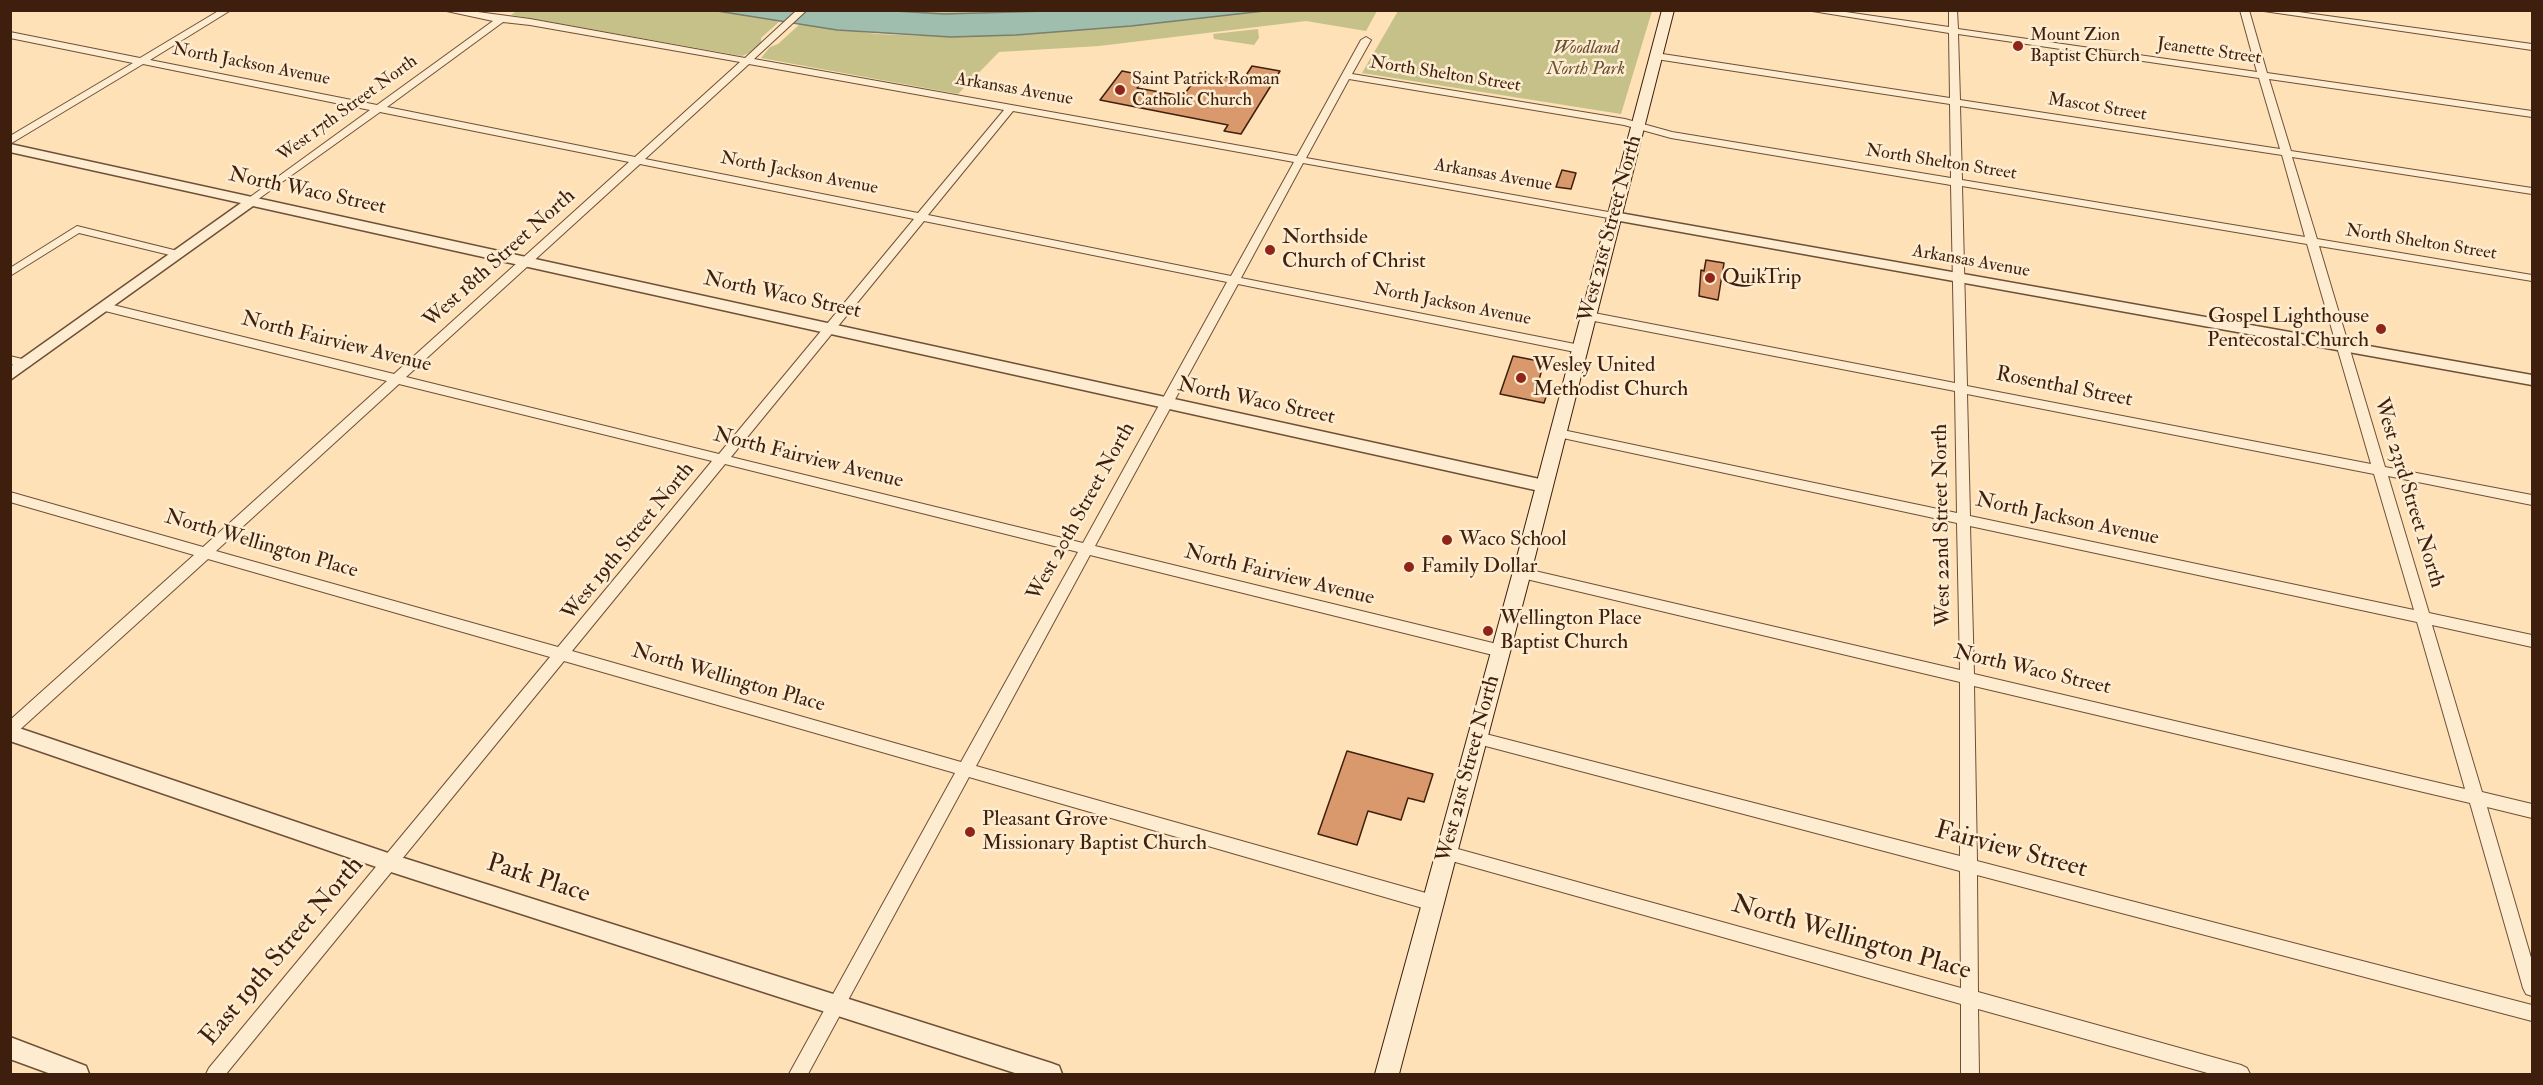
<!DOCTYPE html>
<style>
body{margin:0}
#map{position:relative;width:2543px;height:1085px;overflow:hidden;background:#fee1b7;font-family:"IM FELL Double Pica",serif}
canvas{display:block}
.frame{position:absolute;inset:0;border:12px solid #3e1f0e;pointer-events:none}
</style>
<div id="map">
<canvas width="2543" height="1085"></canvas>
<div class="frame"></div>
</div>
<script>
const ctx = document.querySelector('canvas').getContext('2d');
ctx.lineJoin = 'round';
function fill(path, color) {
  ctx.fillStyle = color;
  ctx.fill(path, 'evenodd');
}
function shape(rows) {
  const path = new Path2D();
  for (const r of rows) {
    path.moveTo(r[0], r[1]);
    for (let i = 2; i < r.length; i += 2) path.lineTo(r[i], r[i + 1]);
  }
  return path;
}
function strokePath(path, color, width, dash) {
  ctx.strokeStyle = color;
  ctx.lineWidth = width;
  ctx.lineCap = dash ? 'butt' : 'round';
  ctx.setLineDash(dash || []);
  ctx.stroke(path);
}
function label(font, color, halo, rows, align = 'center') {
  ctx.font = font + ' "IM FELL Double Pica",serif';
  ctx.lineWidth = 5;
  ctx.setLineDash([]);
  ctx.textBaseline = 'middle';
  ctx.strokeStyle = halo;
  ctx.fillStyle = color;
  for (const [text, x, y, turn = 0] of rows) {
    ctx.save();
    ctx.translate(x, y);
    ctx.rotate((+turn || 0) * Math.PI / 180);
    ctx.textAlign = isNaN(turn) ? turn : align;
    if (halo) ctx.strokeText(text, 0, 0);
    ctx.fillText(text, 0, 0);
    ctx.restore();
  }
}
const green = shape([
 [518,10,717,10,780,21,761,38,761,43,749,53,742,56,511,15],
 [878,11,1082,11,944,14],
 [1264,11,1377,11,1366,31,1306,21,1099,46,999,52,958,94,761,58,770,47,778,44,800,24,877,34,951,37,1016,35,1131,26],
 [1398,11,1398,10,1652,11,1621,114,1362,73],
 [1258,29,1259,38,1254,45,1214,39,1213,34]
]);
const water = shape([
 [878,10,944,14,1082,10,1264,11,1131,26,1016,35,951,37,837,30,717,11,878,10]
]);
const building = shape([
 [1252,66,1280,71,1241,134,1224,131,1228,125,1100,100,1122,71,1142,75,1137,82,1141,83,1137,88,1183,96,1200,73,1243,80,1252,66],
 [1562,170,1576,173,1571,189,1556,187,1562,170],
 [1706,260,1724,263,1718,300,1699,296,1701,270,1704,271,1706,260],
 [1513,356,1544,362,1537,387,1548,391,1544,403,1500,394,1513,356],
 [1347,751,1433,774,1424,802,1408,798,1401,820,1368,811,1357,845,1318,834,1347,751]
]);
const minor = shape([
 [220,10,231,10,150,60,377,105,493,21,442,10,463,10,530,19,745,58,797,10,807,10,754,59,1297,156,1361,40,1366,37,1371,40,1352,74,1625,119,1672,132,1951,178,1950,104,1656,59,1651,56,1656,53,1950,98,1949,33,1806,10,1832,10,1949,27,1949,10,1957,10,1958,29,2257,72,2240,10,2249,10,2267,73,2532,111,2532,117,2269,79,2291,151,2532,188,2532,194,2292,157,2317,239,2532,275,2532,281,2319,246,2385,467,2532,495,2532,505,2388,476,2429,613,2532,635,2532,647,2432,625,2482,792,2532,804,2532,818,2487,807,2532,961,2532,996,2526,994,2523,988,2470,803,1974,686,1977,861,2532,1005,2532,1021,1977,875,1978,992,2241,1065,2247,1068,2250,1074,2211,1074,1978,1009,1979,1074,1961,1074,1961,1004,1441,858,1439,853,1441,848,1447,846,1961,988,1960,871,1478,744,1473,742,1470,738,1473,734,1478,732,1960,856,1960,682,1522,578,1517,577,1515,573,1517,569,1522,568,1960,670,1957,523,1558,437,1552,433,1558,429,1957,513,1955,391,1589,320,1583,316,1589,312,1955,383,1951,185,1671,138,1624,125,1349,79,1306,158,1614,213,1619,216,1614,219,1303,163,1241,278,1580,345,1586,349,1580,353,1238,284,1095,546,1501,645,1506,647,1508,651,1506,655,1501,657,1090,555,976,766,1433,895,1439,898,1441,903,1439,908,1433,911,969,777,808,1074,789,1074,955,773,564,661,226,1074,206,1074,209,1068,550,657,208,559,15,734,10,736,10,720,194,555,10,502,10,492,203,547,387,381,101,310,101,304,105,303,394,374,629,162,380,112,250,205,245,202,246,200,370,110,143,64,10,144,10,136,133,63,10,38,10,32,140,58,220,10],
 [503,22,530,25,740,62,635,157,387,107,503,22],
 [1958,34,2259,78,2280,149,1960,100,1958,34],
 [749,64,1004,110,918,213,645,159,749,64],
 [1960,106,2282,155,2305,237,1962,180,1960,106],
 [1013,111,1294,162,1231,276,928,215,1013,111],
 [640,164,914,219,719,454,406,377,640,164],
 [1962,186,2307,244,2371,464,1967,386,1962,186],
 [924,221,1227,282,1083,543,731,457,924,221],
 [399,384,712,461,558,647,216,551,399,384],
 [1967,394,2374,474,2414,610,1970,516,1967,394],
 [725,464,1078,552,961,762,572,651,725,464],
 [1970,526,2417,622,2465,789,1974,674,1970,526],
 [2257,10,2284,10,2532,44,2532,50,2257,10],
 [77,226,182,252,184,254,178,257,79,233,10,276,10,268,77,226],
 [10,356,30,361,32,364,26,368,10,364,10,356]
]);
const tertiary = shape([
 [10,144,1544,480,1550,482,1552,486,1550,490,1544,492,253,206,10,380,10,367,241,203,10,152,10,144],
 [1614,212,2532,375,2532,385,1609,219,1607,216,1614,212],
 [10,725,391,854,1051,1063,1059,1066,1062,1074,1018,1074,391,872,10,741,10,725],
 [10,1037,86,1066,89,1074,51,1074,10,1059,10,1037]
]);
const secondary = shape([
 [1662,10,1674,10,1535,557,1399,1074,1375,1074,1517,557,1662,10]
]);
const markers = [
 [2018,46,6,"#8f2418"],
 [1120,90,6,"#8f2418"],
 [1270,250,6,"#8f2418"],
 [1710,278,6,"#8f2418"],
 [2381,329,6,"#8f2418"],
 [1521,378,6,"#8f2418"],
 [1447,540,6,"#8f2418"],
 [1409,567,6,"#8f2418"],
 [1488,631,6,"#8f2418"],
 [970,832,6,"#8f2418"]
];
const farPoinames = [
 ["Mount Zion",2030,36],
 ["Baptist Church",2030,57],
 ["Saint Patrick Roman",1132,80],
 ["Catholic Church",1132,101]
];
const farParknames = [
 ["Woodland",1586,49],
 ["North Park",1586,70]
];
const farStreetnames = [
 ["Jeanette Street",2209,52,8],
 ["North Jackson Avenue",251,65,11],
 ["North Shelton Street",1445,75,9],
 ["Arkansas Avenue",1014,90,10],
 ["Mascot Street",2097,108,9],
 ["West 17th Street North",348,109,-36],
 ["North Shelton Street",1941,163,9],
 ["North Jackson Avenue",799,174,11],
 ["Arkansas Avenue",1493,176,10],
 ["North Shelton Street",2421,243,9],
 ["Arkansas Avenue",1971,262,10],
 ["North Jackson Avenue",1452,305,11]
];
const streetNames = [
 ["North Waco Street",307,192,12],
 ["West 21st Street North",1611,229,-75],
 ["West 18th Street North",500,259,-42],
 ["North Waco Street",782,296,12],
 ["North Fairview Avenue",336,343,14],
 ["Rosenthal Street",2064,388,11],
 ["North Waco Street",1256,402,12],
 ["North Fairview Avenue",808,459,14],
 ["West 23rd Street North",2408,493,73],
 ["West 20th Street North",1082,512,-61],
 ["North Jackson Avenue",2067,520,12],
 ["West 22nd Street North",1943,525,-91],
 ["West 19th Street North",629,542,-51],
 ["North Wellington Place",261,545,16],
 ["North Fairview Avenue",1279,576,14],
 ["North Waco Street",2032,671,13],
 ["North Wellington Place",728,679,16],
 ["West 21st Street North",1469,769,-75]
];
const poiNames = [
 ["Northside",1282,238],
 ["Church of Christ",1282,262],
 ["QuikTrip",1722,278],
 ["Gospel Lighthouse",2369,317,"right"],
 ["Pentecostal Church",2369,341,"right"],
 ["Wesley United",1533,366],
 ["Methodist Church",1533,390],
 ["Waco School",1459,540],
 ["Family Dollar",1421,567],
 ["Wellington Place",1500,619],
 ["Baptist Church",1500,643],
 ["Pleasant Grove",982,820],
 ["Missionary Baptist Church",982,844]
];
const nearStreetnames = [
 ["Fairview Street",2011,851,15],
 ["Park Place",538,880,18],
 ["North Wellington Place",1851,939,16],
 ["East 19th Street North",283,952,-50]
];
fill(green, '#c6c189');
fill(water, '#a0bead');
strokePath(water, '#797e6d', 1.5);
fill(building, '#da996c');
strokePath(building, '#3e1f0e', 1.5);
strokePath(minor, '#6e5038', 2);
strokePath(tertiary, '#6e5038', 3);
strokePath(secondary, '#3e1f0e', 2);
fill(minor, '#feecd0');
fill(tertiary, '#feecd0');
fill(secondary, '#feecd0');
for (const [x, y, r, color] of markers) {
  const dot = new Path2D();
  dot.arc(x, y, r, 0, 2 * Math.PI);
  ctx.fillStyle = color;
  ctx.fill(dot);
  strokePath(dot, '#feecd0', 2);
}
label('18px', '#3e1f0e', '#feecd0', farPoinames, 'left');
label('italic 18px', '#675033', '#feecd0', farParknames);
label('18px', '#3e1f0e', '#feecd0', farStreetnames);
label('21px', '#3e1f0e', '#feecd0', streetNames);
label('21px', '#3e1f0e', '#feecd0', poiNames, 'left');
label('26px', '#3e1f0e', '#feecd0', nearStreetnames);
</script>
